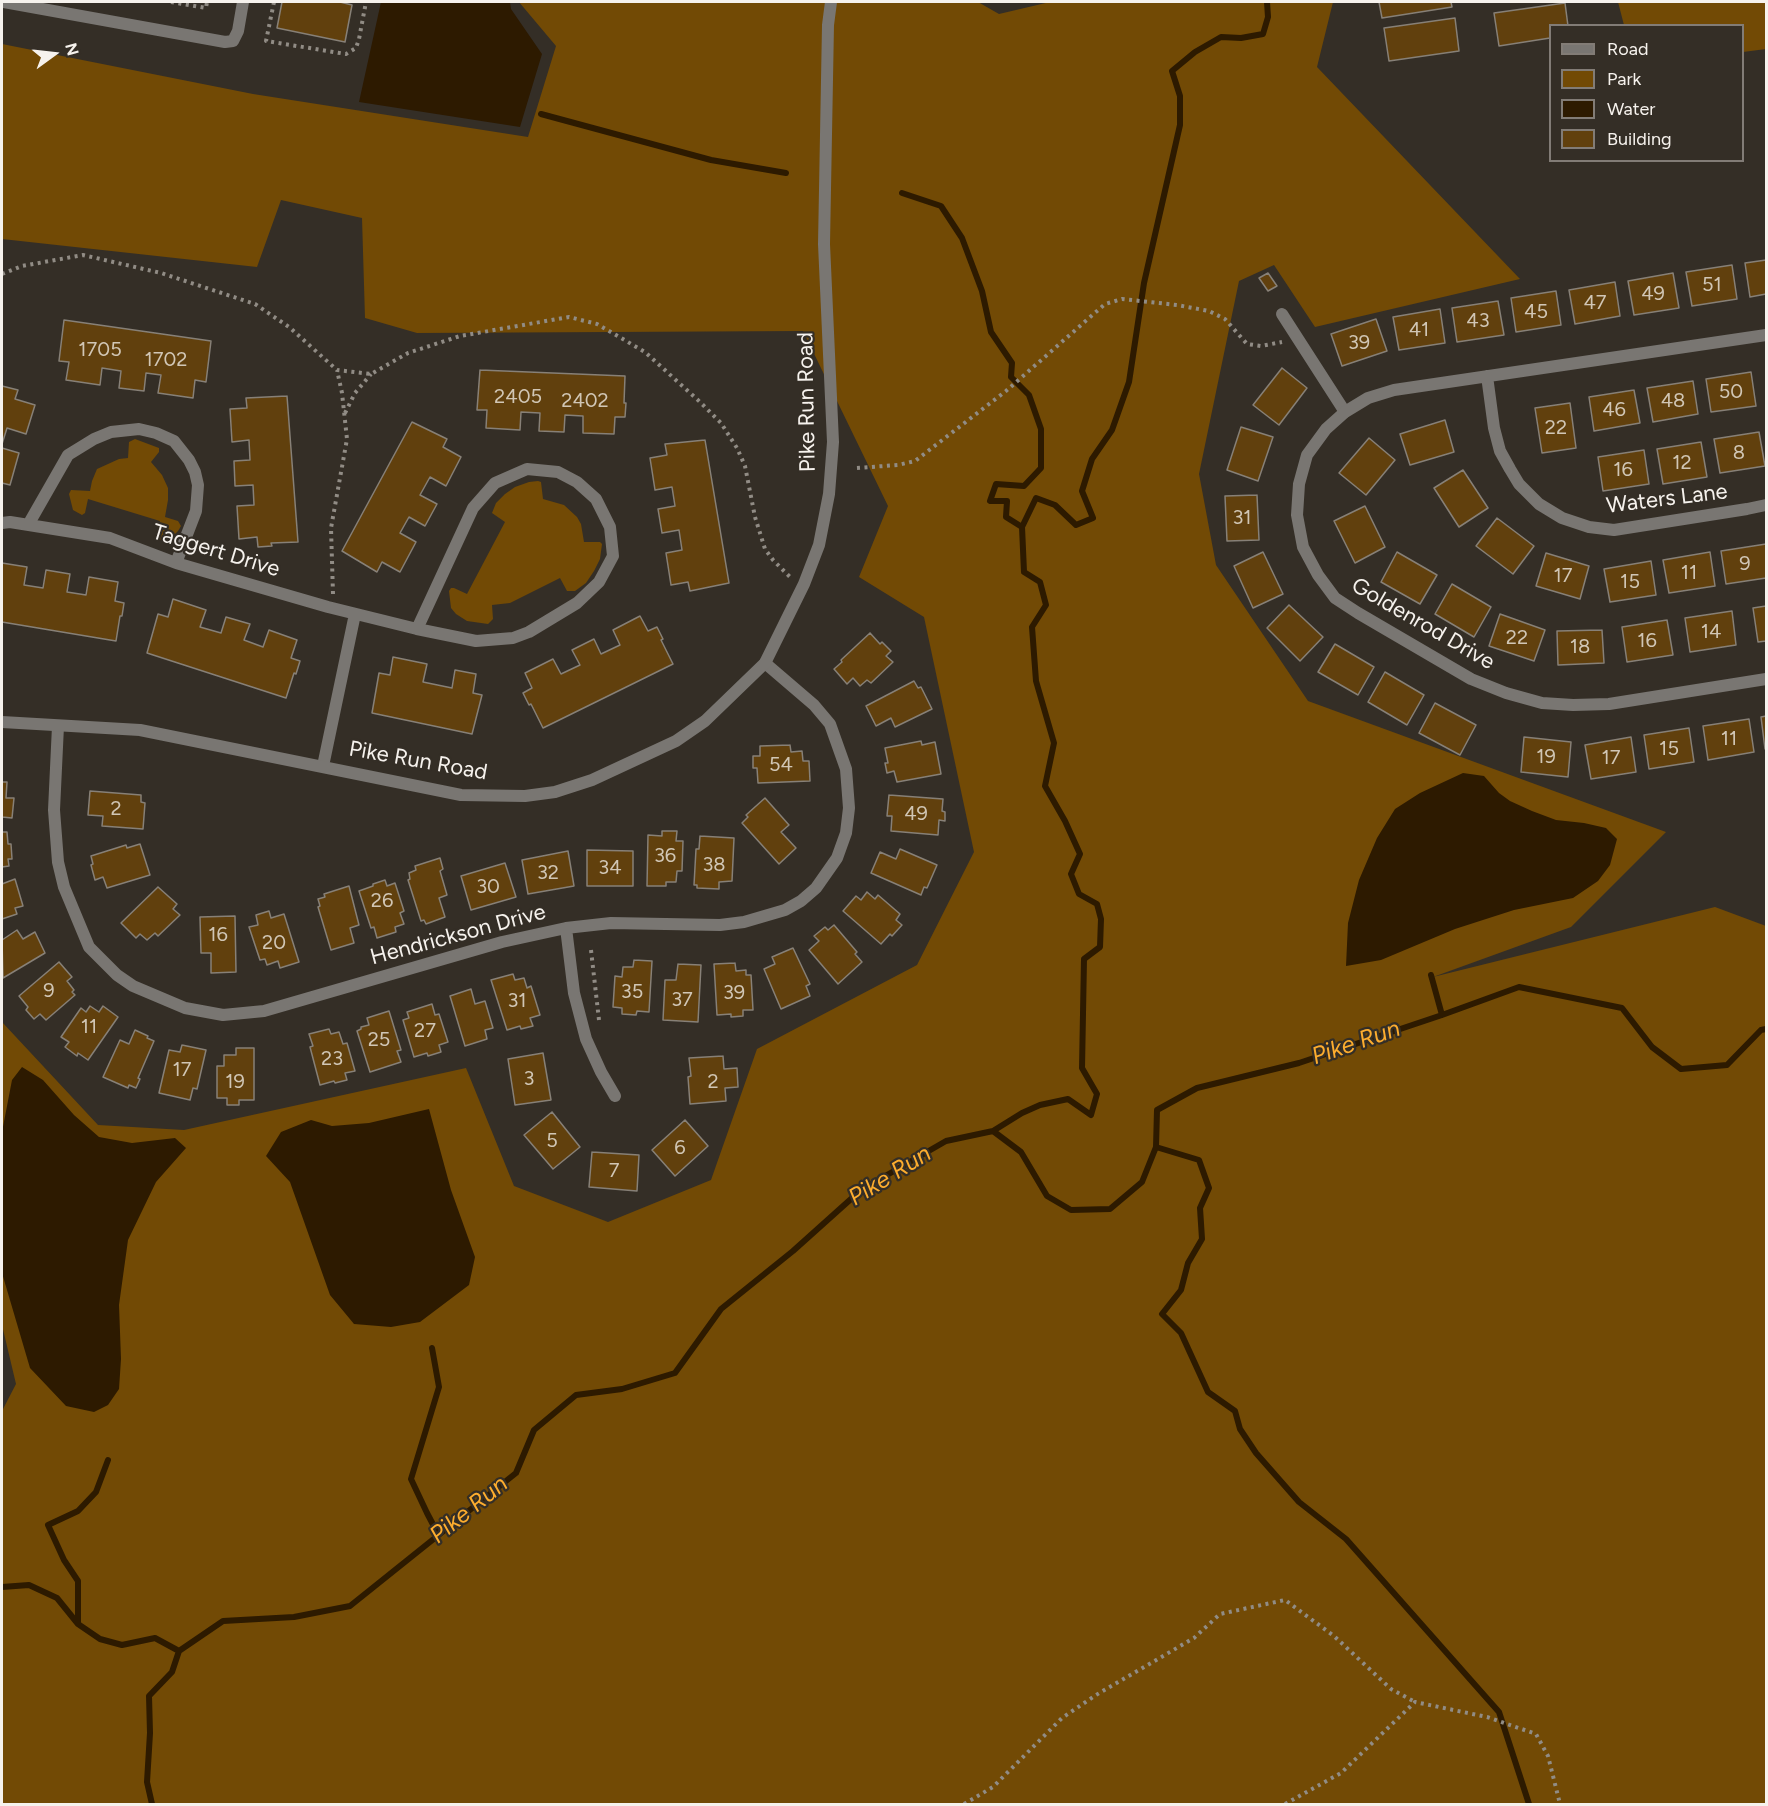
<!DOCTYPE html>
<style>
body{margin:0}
#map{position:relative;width:1768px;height:1806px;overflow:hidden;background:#342e26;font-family:Figtree,sans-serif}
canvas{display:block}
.frame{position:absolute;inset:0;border:3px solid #f6f2ed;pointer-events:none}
.legend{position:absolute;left:1549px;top:24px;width:195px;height:138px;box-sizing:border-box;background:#342e26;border:2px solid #827c76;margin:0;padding:8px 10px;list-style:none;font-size:18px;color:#f6f2ed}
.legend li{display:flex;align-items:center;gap:12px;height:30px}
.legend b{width:30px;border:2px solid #827c76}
.north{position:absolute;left:24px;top:24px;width:60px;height:60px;-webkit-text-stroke:4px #342e26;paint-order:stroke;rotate:75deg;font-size:16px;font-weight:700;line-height:24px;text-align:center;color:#f6f2ed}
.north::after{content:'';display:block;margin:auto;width:21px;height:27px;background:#f6f2ed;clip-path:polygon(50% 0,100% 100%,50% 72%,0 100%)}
</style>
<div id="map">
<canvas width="1768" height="1806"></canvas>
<div class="frame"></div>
<ul class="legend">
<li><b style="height:8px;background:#797672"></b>Road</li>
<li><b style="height:16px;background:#724a05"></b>Park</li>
<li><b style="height:16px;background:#2d1a00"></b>Water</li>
<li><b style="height:16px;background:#61400d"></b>Building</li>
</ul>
<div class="north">N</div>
</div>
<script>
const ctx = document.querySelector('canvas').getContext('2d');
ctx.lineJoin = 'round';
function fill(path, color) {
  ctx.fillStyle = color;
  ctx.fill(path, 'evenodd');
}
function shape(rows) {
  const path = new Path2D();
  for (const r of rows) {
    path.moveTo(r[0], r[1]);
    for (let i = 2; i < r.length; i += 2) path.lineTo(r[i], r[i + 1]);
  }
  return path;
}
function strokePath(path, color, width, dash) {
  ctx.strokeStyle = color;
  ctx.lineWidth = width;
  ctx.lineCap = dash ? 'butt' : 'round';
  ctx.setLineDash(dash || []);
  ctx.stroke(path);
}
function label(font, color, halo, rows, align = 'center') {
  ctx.font = font + ' Figtree,sans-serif';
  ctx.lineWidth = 4.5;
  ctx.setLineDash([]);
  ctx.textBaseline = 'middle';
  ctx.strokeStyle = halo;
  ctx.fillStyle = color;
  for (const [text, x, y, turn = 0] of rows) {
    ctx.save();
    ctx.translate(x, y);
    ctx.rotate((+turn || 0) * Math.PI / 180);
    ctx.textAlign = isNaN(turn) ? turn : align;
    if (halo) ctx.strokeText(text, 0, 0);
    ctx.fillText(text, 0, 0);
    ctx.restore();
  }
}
const green = shape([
 [519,2,978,2,999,14,1050,2,1333,2,1317,67,1520,279,1315,327,1274,265,1239,281,1199,474,1216,565,1308,701,1666,832,1571,927,1433,977,1715,907,1766,926,1766,1804,2,1804,2,1411,16,1384,2,1325,2,1022,98,1125,184,1130,466,1068,514,1186,608,1222,711,1180,757,1049,917,965,974,852,924,617,859,577,888,506,803,331,417,333,365,318,362,218,281,200,257,267,2,239,2,44,253,94,528,137,556,46],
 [1618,2,1766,2,1766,49,1743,52,1742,26,1624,25],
 [135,439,159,448,159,452,151,462,162,475,168,488,168,500,165,517,178,521,181,526,178,531,171,538,158,540,156,536,160,521,88,499,85,513,82,515,73,510,69,494,71,490,90,491,92,481,97,469,119,459,128,458,129,442],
 [538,481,541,482,543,499,564,505,577,517,581,524,584,542,600,542,602,544,600,559,594,571,586,583,575,591,567,591,560,578,510,603,492,605,493,619,488,624,467,621,456,614,451,608,449,591,451,588,454,588,467,594,505,522,492,513,496,503,505,494,515,487,529,482]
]);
const water = shape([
 [381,2,510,2,511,9,542,54,520,127,359,102],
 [1463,773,1484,776,1499,793,1510,801,1532,811,1556,820,1584,823,1606,828,1617,839,1610,865,1598,881,1573,898,1514,910,1455,929,1381,960,1346,966,1348,923,1359,880,1377,838,1395,809,1420,793],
 [22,1067,43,1080,74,1115,99,1137,132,1143,175,1138,186,1148,156,1182,128,1240,119,1305,121,1359,119,1389,108,1405,94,1412,66,1406,30,1368,2,1273,2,1132,12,1080],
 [429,1109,451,1190,475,1257,469,1285,420,1322,391,1327,354,1324,330,1295,290,1182,266,1156,281,1132,311,1120,332,1126,369,1123]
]);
const stream = shape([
 [541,114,711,160,786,173],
 [902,193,941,206,962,238,982,291,991,332,1012,363,1011,377,1029,395,1041,429,1041,468,1024,486,996,484,990,501,1007,501,1006,517,1022,527],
 [1431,975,1442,1015],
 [993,1131,1022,1113,1040,1105,1068,1099,1091,1115,1097,1094,1082,1068,1084,959,1100,947,1101,919,1097,904,1079,894,1071,874,1080,854,1065,821,1045,786,1054,743,1036,681,1032,627,1046,605,1040,582,1024,572,1022,527,1036,498,1055,505,1076,525,1093,518,1082,491,1092,459,1112,430,1129,382,1144,283,1180,125,1180,96,1172,71,1195,52,1221,37,1241,38,1263,34,1268,17,1267,2],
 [1156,1147,1199,1160,1209,1188,1200,1208,1202,1239,1188,1263,1181,1290,1162,1314,1181,1333,1208,1392,1235,1411,1240,1429,1256,1453,1299,1502,1346,1539,1499,1712,1529,1804],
 [432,1348,439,1387,411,1479,427,1513,438,1534],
 [2,1587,29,1585,57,1598,78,1624,100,1639,122,1645,155,1638,179,1651],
 [78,1623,78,1581,64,1560,48,1525,78,1511,96,1492,108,1460],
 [152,1804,147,1782,150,1733,149,1696,172,1672,179,1651,223,1621,294,1617,350,1606,516,1473,534,1430,576,1395,622,1389,675,1373,721,1309,793,1251,861,1190,946,1141,993,1131,1021,1152,1047,1196,1071,1210,1110,1209,1142,1182,1156,1147,1157,1110,1197,1088,1299,1063,1442,1015,1519,987,1622,1008,1652,1047,1681,1069,1727,1065,1761,1030,1766,1029]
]);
const building = shape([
 [282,2,340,2,352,5,345,42,277,28,282,2],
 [1379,2,1451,2,1452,7,1382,18,1379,2],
 [1565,3,1568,26,1550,26,1550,38,1499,46,1494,13,1565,3],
 [1455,18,1459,51,1389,61,1384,28,1455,18],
 [1766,260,1766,294,1750,297,1745,263,1766,260],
 [1732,265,1737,299,1692,306,1686,272,1732,265],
 [1268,273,1277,286,1268,291,1259,278,1268,273],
 [1673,273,1679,308,1634,315,1628,281,1673,273],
 [1615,282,1620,316,1575,324,1569,290,1615,282],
 [1556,291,1561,325,1516,332,1511,298,1556,291],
 [1498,301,1504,335,1457,342,1452,308,1498,301],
 [1440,309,1445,343,1399,350,1393,317,1440,309],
 [1376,319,1387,351,1342,366,1331,334,1376,319],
 [64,320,211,341,206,382,195,380,193,398,158,393,161,375,146,373,144,391,119,388,121,371,102,368,100,385,66,380,69,362,59,361,64,320],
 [1282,368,1307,388,1279,425,1253,405,1282,368],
 [480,370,625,376,624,403,626,403,625,417,615,417,614,434,583,433,583,416,565,415,564,432,539,431,540,413,521,412,520,430,486,428,487,410,477,410,480,370],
 [1751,372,1756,406,1711,412,1706,379,1751,372],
 [1693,381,1698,414,1653,422,1647,388,1693,381],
 [2,386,18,390,15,399,35,405,26,434,7,428,2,444,2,386],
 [1634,390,1640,423,1594,431,1589,397,1634,390],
 [287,396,298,542,271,543,272,546,258,547,257,537,239,539,237,506,254,505,253,485,235,486,234,461,250,460,249,440,232,442,230,409,247,408,246,398,287,396],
 [1570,403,1576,448,1542,453,1535,408,1570,403],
 [1445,420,1454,452,1410,465,1400,434,1445,420],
 [412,422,447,439,443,447,461,457,446,486,430,477,420,495,437,504,425,526,409,517,400,533,416,542,400,572,382,562,377,572,342,551,412,422],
 [1241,427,1273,437,1258,481,1227,470,1241,427],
 [1759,432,1765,466,1720,473,1714,439,1759,432],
 [1369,438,1395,460,1366,495,1339,473,1369,438],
 [705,440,729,583,690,591,688,582,671,585,666,553,682,550,679,530,662,533,658,509,675,506,672,487,655,490,650,458,667,455,665,444,705,440],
 [1701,442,1707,477,1663,484,1657,449,1701,442],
 [2,448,19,453,10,485,2,483,2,448],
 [1644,450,1649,484,1603,491,1598,457,1644,450],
 [1463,470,1488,508,1459,527,1434,488,1463,470],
 [1257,495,1259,540,1227,541,1225,496,1257,495],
 [1365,506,1385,547,1355,563,1334,521,1365,506],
 [1497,518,1534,546,1513,574,1476,546,1497,518],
 [1766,544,1766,578,1726,584,1721,551,1766,544],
 [1263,552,1283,594,1253,608,1234,566,1263,552],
 [1397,552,1437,575,1420,604,1381,582,1397,552],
 [1710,552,1715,586,1669,593,1663,560,1710,552],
 [1546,553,1589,566,1580,599,1536,586,1546,553],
 [1651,561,1656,595,1610,602,1604,569,1651,561],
 [2,563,27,567,24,585,43,588,46,570,70,574,67,592,86,595,89,577,118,582,115,601,124,603,122,616,120,616,116,641,2,622,2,563],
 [1452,584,1491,607,1474,637,1435,614,1452,584],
 [173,599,206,610,200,627,221,633,226,617,250,624,244,640,263,647,269,630,297,640,291,658,300,661,296,674,294,673,286,698,147,653,158,614,168,617,173,599],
 [1289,605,1323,637,1300,661,1267,628,1289,605],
 [1766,606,1766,641,1758,642,1753,608,1766,606],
 [1732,611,1736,645,1690,652,1685,618,1732,611],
 [1500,614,1545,630,1534,661,1489,646,1500,614],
 [640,616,648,631,657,627,663,639,661,640,673,664,543,728,531,704,529,705,523,693,532,688,525,673,553,659,561,674,580,665,572,650,594,639,601,654,620,645,613,630,640,616],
 [1667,620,1673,655,1627,662,1622,627,1667,620],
 [1602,630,1604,663,1558,665,1557,631,1602,630],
 [870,633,880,644,882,642,891,651,886,656,893,662,871,683,867,680,860,686,853,678,847,684,834,669,842,662,841,660,870,633],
 [1335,644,1374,667,1358,695,1318,672,1335,644],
 [393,657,427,664,423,682,452,688,455,670,476,674,473,693,482,695,472,734,372,713,379,673,390,675,393,657],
 [1385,672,1424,695,1407,725,1368,702,1385,672],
 [914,681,918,688,921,687,932,709,895,727,891,718,876,726,866,706,914,681],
 [1435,703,1476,725,1460,755,1419,733,1435,703],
 [1766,716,1766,749,1765,749,1761,717,1766,716],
 [1749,719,1754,752,1708,760,1703,726,1749,719],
 [1689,728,1694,762,1649,769,1644,735,1689,728],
 [1524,737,1571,742,1568,777,1521,772,1524,737],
 [1631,737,1636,772,1591,779,1585,745,1631,737],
 [921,741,922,745,935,742,941,774,897,782,894,771,887,773,885,763,888,763,885,748,921,741],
 [790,745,791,752,802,751,803,761,809,761,810,781,758,783,757,768,753,768,753,756,760,756,760,746,790,745],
 [2,782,7,782,6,798,14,798,12,818,2,817,2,782],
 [90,791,141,795,141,802,145,803,143,829,102,826,103,816,88,815,90,791],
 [889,795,943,799,942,811,945,812,945,821,939,820,938,835,891,831,892,816,887,816,889,795],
 [765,798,789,825,781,832,796,848,779,864,742,823,748,817,746,815,765,798],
 [2,830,2,832,7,832,8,844,11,844,12,859,8,859,9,866,2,867,2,830],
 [662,831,677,831,676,841,683,841,682,871,677,871,676,882,666,882,666,886,647,886,648,835,662,836,662,831],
 [700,836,734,838,732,881,719,882,719,889,697,888,697,885,694,885,696,849,699,849,700,836],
 [140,844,150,875,107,888,103,877,95,880,91,865,93,864,91,856,126,845,127,848,140,844],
 [900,849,937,865,927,888,924,887,921,895,871,873,880,852,896,859,900,849],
 [587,850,633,851,633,886,587,886,587,850],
 [568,851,574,886,528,894,522,860,568,851],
 [440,858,443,869,440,871,447,895,439,898,445,917,426,924,424,920,421,921,408,880,410,879,409,873,416,870,415,866,440,858],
 [505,863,516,897,471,910,461,876,505,863],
 [15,879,23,906,15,908,17,914,2,919,2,884,15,879],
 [385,880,387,886,395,883,404,911,400,913,404,924,395,927,396,932,377,938,374,927,371,928,359,891,373,886,373,884,385,880],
 [349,886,359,925,350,928,354,943,331,950,318,907,320,906,318,899,325,897,324,894,349,886],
 [158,887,177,904,173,909,180,915,158,936,155,933,147,940,140,934,136,938,121,923,158,887],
 [867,892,875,899,878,895,900,914,896,920,902,925,892,936,890,934,881,944,843,911,856,896,861,900,867,892],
 [269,911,271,918,284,914,299,962,280,968,278,961,267,965,265,959,260,960,249,927,258,925,256,915,269,911],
 [235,916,236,972,211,973,211,953,201,953,200,917,235,916],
 [834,925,857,952,855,954,862,962,838,984,809,950,819,941,814,936,825,927,828,930,834,925],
 [17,930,23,939,35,932,45,953,3,978,2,940,17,930],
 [793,948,810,984,806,986,810,996,781,1009,764,969,775,964,772,957,793,948],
 [634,960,652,961,649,1012,637,1011,636,1015,622,1014,622,1008,613,1007,615,976,622,977,623,967,633,967,634,960],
 [59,962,72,977,67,981,74,990,72,992,75,995,46,1020,40,1014,34,1019,26,1010,28,1007,19,996,59,962],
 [735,963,736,971,746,970,746,975,751,975,753,1010,743,1010,743,1016,731,1017,731,1014,717,1015,714,964,735,963],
 [678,964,701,965,698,1022,663,1020,665,980,676,980,678,964],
 [513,974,515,980,524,978,527,988,531,986,540,1015,530,1018,533,1026,521,1029,520,1026,507,1030,491,980,513,974],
 [471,989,475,1004,485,1001,493,1028,485,1030,487,1039,465,1046,450,996,471,989],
 [432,1004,435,1015,439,1014,448,1042,439,1045,441,1052,428,1056,427,1053,414,1057,403,1020,409,1018,407,1012,432,1004],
 [90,1006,99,1012,103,1006,118,1017,88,1060,78,1053,77,1056,65,1047,69,1042,61,1037,81,1008,86,1012,90,1006],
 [389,1011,401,1050,397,1051,401,1062,370,1072,357,1031,361,1029,361,1027,369,1025,367,1018,389,1011],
 [329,1029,331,1034,339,1032,343,1044,347,1043,355,1071,345,1073,347,1080,335,1083,334,1081,320,1085,310,1047,313,1046,309,1034,329,1029],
 [135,1030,148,1036,147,1038,154,1041,138,1078,140,1079,136,1088,129,1085,128,1088,103,1077,120,1040,129,1044,135,1030],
 [182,1045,206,1050,197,1089,193,1088,190,1100,159,1093,169,1050,180,1052,182,1045],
 [236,1048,254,1048,254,1100,239,1100,239,1105,227,1105,227,1098,217,1098,217,1066,224,1066,224,1055,236,1055,236,1048],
 [543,1053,551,1100,515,1105,508,1059,543,1053],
 [723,1056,724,1069,737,1068,738,1087,725,1088,726,1101,690,1104,688,1077,691,1076,689,1058,723,1056],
 [552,1112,580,1147,553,1169,524,1135,552,1112],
 [685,1120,708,1146,675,1176,652,1150,685,1120],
 [592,1152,639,1155,637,1191,589,1187,592,1152]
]);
const path = shape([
 [171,2,206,8,207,2],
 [274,2,266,41,346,54,356,48,359,39,366,2],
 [2,274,22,266,83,255,161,273,255,304,289,327,337,370,371,374,408,353,460,336,569,317,597,324,645,352,700,402,721,423,737,448,745,466,755,517,765,549,773,560,790,577],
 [345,413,355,393,371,374],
 [857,468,898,465,915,461,1006,391,1105,304,1122,299,1177,305,1209,311,1225,319,1247,344,1261,346,1282,342],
 [333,594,331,528,347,439,342,393,337,370],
 [591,950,599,1020],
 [964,1804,993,1787,1062,1718,1096,1695,1194,1638,1220,1614,1285,1600,1334,1636,1391,1689,1415,1702],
 [1285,1804,1341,1773,1415,1702,1487,1717,1536,1734,1548,1756,1560,1804]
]);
const service = shape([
 [1282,314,1345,412]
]);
const minor = shape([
 [4,2,225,42,233,41,238,31,243,2],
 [1766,335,1394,390,1368,398,1345,412,1326,429,1307,455,1299,484,1297,515,1303,547,1318,575,1335,598,1358,613,1471,679,1506,693,1542,703,1573,705,1609,704,1766,679],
 [1487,376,1494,428,1500,451,1510,469,1519,484,1539,504,1562,518,1589,527,1614,530,1747,509,1766,505],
 [2,523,10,522,110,538,176,563,328,607,417,629,476,641,513,638,529,632,577,603,599,582,613,556,610,527,596,499,577,482,558,472,527,469,495,483,473,508,417,629],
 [28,525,68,455,94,439,111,432,139,429,156,433,174,441,189,460,195,472,198,485,196,511,176,563],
 [58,726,54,810,58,862,64,887,89,947,117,975,133,986,185,1008,223,1015,264,1011,502,942,566,928,611,923,720,925,744,922,785,910,801,901,816,888,837,858,846,833,849,808,846,769,830,724,814,705,765,663],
 [323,766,355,614],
 [566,928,574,993,586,1039,601,1072,615,1096]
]);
const tertiary = shape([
 [2,722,140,730,461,795,525,796,555,792,592,780,676,741,705,721,765,663,804,584,819,545,829,494,833,442,824,244,828,25,831,2]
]);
const numberNames = [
 ["51",1712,285],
 ["49",1653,294],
 ["47",1595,303],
 ["45",1536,312],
 ["43",1478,321],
 ["41",1419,330],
 ["39",1359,343],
 ["1705",100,350],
 ["1702",166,360],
 ["50",1731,392],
 ["2405",518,397],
 ["2402",585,401],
 ["48",1673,401],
 ["46",1614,410],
 ["22",1556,428],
 ["8",1739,453],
 ["12",1682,463],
 ["16",1623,470],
 ["31",1242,518],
 ["9",1745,564],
 ["11",1689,573],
 ["17",1563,576],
 ["15",1630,582],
 ["14",1711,632],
 ["22",1517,638],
 ["16",1647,641],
 ["18",1580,647],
 ["11",1729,739],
 ["15",1669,749],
 ["19",1546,757],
 ["17",1611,758],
 ["54",781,765],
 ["2",116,809],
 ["49",916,814],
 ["36",665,856],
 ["38",714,865],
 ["34",610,868],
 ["32",548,873],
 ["30",488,887],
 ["26",382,901],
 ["16",218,935],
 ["20",274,943],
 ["9",49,991],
 ["35",632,992],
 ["39",734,993],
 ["37",682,1000],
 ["31",517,1001],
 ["11",89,1027],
 ["27",425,1031],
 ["25",379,1040],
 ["23",332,1059],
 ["17",182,1070],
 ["3",529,1079],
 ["19",235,1082],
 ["2",713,1082],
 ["5",552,1141],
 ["6",680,1148],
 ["7",614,1171]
];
const streetNames = [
 ["Pike Run Road",807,402,-91],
 ["Waters Lane",1667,499,-7],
 ["Taggert Drive",216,551,17],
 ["Goldenrod Drive",1423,624,30],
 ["Pike Run Road",418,761,10],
 ["Hendrickson Drive",458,935,-15]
];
const waterNames = [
 ["Pike Run",1356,1043,-19],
 ["Pike Run",890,1176,-32],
 ["Pike Run",469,1510,-39]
];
fill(green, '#724a05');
fill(water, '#2d1a00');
strokePath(stream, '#2d1a00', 6);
fill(building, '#61400d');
strokePath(building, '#878077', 1.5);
strokePath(path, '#918c85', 4, [3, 4.5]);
strokePath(service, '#797672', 12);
strokePath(minor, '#797672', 12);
strokePath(tertiary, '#797672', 12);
label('20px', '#d1c6b5', null, numberNames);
label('22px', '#f6f2ed', '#342e26', streetNames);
label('italic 24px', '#fdad2e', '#342e26', waterNames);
</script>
